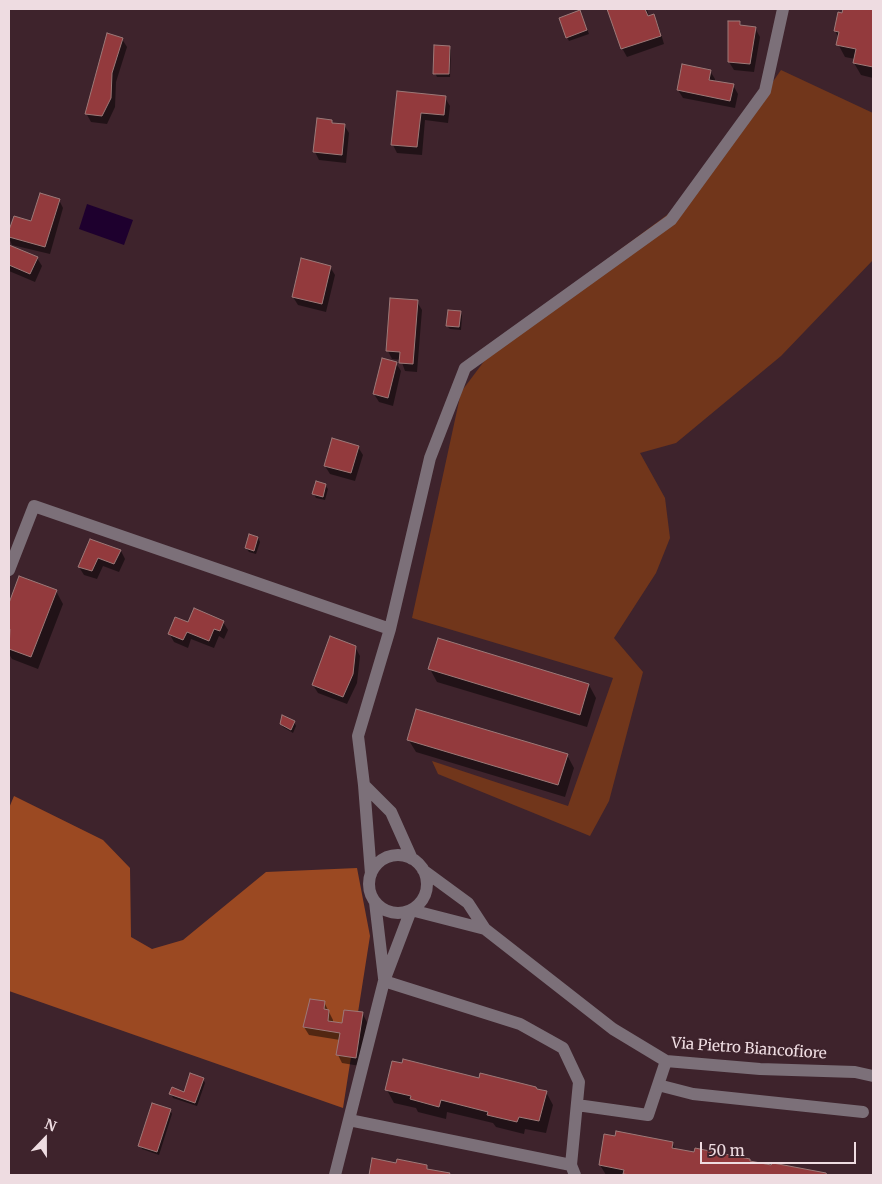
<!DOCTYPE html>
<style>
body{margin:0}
#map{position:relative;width:882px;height:1184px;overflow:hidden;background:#3e232c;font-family:Merriweather,serif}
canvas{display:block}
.frame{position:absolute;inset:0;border:10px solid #eedce1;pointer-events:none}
.north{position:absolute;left:20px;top:1114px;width:50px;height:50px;-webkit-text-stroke:4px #3e232c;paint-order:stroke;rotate:22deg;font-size:14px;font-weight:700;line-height:20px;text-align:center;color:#eedce1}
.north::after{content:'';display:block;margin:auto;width:18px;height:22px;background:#eedce1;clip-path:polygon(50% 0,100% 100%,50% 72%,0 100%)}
.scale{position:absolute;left:700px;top:1142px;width:156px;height:22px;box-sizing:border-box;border:2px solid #eedce1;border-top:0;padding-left:6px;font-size:15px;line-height:18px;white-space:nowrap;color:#eedce1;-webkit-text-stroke:4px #3e232c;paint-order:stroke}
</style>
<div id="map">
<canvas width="882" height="1184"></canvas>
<div class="frame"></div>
<div class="north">N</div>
<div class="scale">50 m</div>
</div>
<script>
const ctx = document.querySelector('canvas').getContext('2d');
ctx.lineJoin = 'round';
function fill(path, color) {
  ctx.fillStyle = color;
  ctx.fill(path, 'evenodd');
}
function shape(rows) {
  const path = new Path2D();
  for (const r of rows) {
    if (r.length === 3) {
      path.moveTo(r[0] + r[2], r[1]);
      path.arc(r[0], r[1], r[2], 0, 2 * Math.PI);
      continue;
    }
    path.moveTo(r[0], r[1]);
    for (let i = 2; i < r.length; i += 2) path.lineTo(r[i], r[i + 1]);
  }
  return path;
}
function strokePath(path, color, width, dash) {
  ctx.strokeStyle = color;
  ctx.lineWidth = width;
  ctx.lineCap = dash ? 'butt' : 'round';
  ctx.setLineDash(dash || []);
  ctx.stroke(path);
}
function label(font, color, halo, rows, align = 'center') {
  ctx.font = font + ' Merriweather,serif';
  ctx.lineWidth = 4.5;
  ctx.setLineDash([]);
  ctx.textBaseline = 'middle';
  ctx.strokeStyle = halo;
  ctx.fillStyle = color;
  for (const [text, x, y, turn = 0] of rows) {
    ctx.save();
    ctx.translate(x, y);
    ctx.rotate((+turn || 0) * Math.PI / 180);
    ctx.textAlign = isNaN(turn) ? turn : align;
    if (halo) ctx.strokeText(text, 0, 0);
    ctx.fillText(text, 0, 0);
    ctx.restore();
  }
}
const green = shape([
 [781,70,873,113,873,260,781,356,676,443,640,453,665,498,670,538,656,573,614,638,643,672,609,801,590,836,438,774,432,761,568,806,613,678,412,618,461,392,503,336,694,195]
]);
const forest = shape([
 [14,796,103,840,130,868,131,937,152,949,183,940,266,872,357,868,370,936,343,1108,9,991,9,808]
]);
const water = shape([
 [87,204,133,220,124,245,79,229]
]);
const shadow = shape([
 [609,9,647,9,649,17,653,15,658,24,664,44,627,57,622,48],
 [845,9,873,9,873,78,861,75,854,63,855,59,845,57,838,44,839,38,835,31,843,15],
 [580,12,589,34,569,41,567,37],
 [740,22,742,27,755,28,760,37,754,72,734,70,729,62],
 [122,39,127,47,116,82,115,107,107,124,91,122,86,113],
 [449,47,451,50,450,77,437,77,435,73],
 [710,71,715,79,715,82,733,85,738,94,735,108,683,98,678,90],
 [398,93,445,98,450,106,448,123,425,120,422,155,397,153,393,145],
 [318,120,331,121,333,124,344,125,349,133,346,163,319,160,315,152],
 [59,200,63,208,50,254,12,245,9,238,9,233,15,218,32,223],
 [9,247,37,258,42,266,35,282,9,271],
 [330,267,335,275,326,312,298,305,293,297],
 [417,302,422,310,417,372,405,371,401,360,392,359,388,351],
 [460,312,462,316,461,330,450,329,447,326],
 [396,363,401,371,393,406,379,402,374,394],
 [358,447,363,455,355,481,330,474,325,466],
 [325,485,328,489,325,500,316,498,314,494],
 [258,538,260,542,256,554,249,552,246,548],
 [91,540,121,551,125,559,119,572,103,566,97,579,84,575,79,567],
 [20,578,56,591,63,604,38,669,12,659,9,654,9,606],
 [223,622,228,630,224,639,219,636,214,648,191,639,188,648,174,642,169,633,188,624],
 [355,647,360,656,357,683,347,704,318,693,313,685],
 [430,669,589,685,596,698,587,727,437,682],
 [294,722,296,726,293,733,283,727,281,724],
 [408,739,567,755,574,768,565,797,416,752],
 [311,1000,324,1002,333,1020,333,1023,343,1025,362,1013,367,1022,360,1066,342,1063,338,1055,340,1040,309,1035,304,1027],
 [203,1079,205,1083,197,1106,173,1098,171,1094,185,1093],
 [479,1080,546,1092,553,1105,546,1133,525,1129,524,1134,496,1127,493,1123,447,1112,446,1119,418,1112,416,1108,394,1103,387,1090],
 [170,1110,172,1114,159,1155,142,1149,140,1145],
 [672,1143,676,1150,750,1160,751,1162,825,1174,826,1175,606,1175,600,1165],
 [373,1159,397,1164,426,1166,428,1170,449,1175,370,1175]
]);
const building = shape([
 [607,9,645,9,648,16,654,14,661,36,621,49,607,9],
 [843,9,873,9,873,67,853,63,856,49,836,45,839,32,834,31,838,12,842,13,843,9],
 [580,10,587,30,566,38,559,18,580,10],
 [728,21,740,21,740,25,756,27,750,64,728,62,728,21],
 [107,33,123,38,112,73,111,98,102,116,85,114,107,33],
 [434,45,450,46,449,74,433,74,434,45],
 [682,64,711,70,709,80,734,84,730,101,677,90,682,64],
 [397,91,446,96,444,115,421,113,417,147,391,145,397,91],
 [317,118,332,120,332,123,345,124,342,155,313,152,317,118],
 [40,193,60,199,45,247,9,237,9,230,14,216,31,221,40,193],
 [9,245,38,257,30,274,9,265,9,245],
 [301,258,331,266,322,304,292,297,301,258],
 [390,298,418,300,413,364,399,363,400,352,386,351,390,298],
 [448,310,461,311,459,327,446,326,448,310],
 [382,358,397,362,388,398,373,394,382,358],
 [332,438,359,446,351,473,324,466,332,438],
 [316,481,326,484,323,497,312,494,316,481],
 [249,534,258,537,254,551,245,548,249,534],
 [90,539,121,550,114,564,98,558,92,571,78,567,90,539],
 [19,576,57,590,31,657,9,649,10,629,9,628,9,603,19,576],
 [194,608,224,621,220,631,214,629,209,641,187,632,183,640,168,634,175,617,188,622,194,608],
 [330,636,356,646,353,674,343,697,312,685,330,636],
 [438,638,589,684,580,715,428,669,438,638],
 [416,709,568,754,558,785,407,740,416,709],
 [282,715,295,721,291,730,280,724,282,715],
 [310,999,325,1001,324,1009,329,1010,328,1021,342,1023,344,1010,363,1012,356,1058,336,1055,340,1033,303,1027,310,999],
 [403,1059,479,1078,480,1073,536,1087,537,1089,547,1091,539,1121,519,1117,517,1122,487,1115,488,1112,441,1100,439,1107,410,1099,411,1096,385,1090,392,1061,402,1063,403,1059],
 [190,1073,204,1078,195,1103,169,1094,172,1087,184,1092,190,1073],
 [152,1103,171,1109,157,1152,138,1146,152,1103],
 [616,1131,673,1142,672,1148,694,1152,695,1148,750,1159,750,1161,771,1165,773,1163,826,1173,827,1175,631,1175,623,1174,624,1170,599,1165,604,1134,615,1136,616,1131],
 [372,1158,396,1163,397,1159,427,1165,427,1169,450,1173,449,1175,369,1175,372,1158]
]);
const minor = shape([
 [9,570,34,506,390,629],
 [364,785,391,812,412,859],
 [398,884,29],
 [423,870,468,903,485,929,613,1029,666,1061,760,1069,855,1072,873,1076],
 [371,874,364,785,358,736,390,629,430,458,465,368,671,220,765,91,783,9],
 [375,902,384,978],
 [384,981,520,1024,563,1048,579,1082,571,1165],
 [658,1085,693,1094,863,1112],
 [577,1105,648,1115,666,1061],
 [349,1120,571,1165,575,1175],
 [335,1175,384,981,411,910,485,929]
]);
const streetNames = [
 ["Via Pietro Biancofiore",749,1049,4]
];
fill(green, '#71361b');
fill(forest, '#9b4922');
fill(water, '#1e002e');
fill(shadow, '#0007');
fill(building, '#933a3d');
strokePath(building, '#9c7978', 1);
strokePath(minor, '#7c7079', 12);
label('15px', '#eedce1', '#3e232c', streetNames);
</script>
